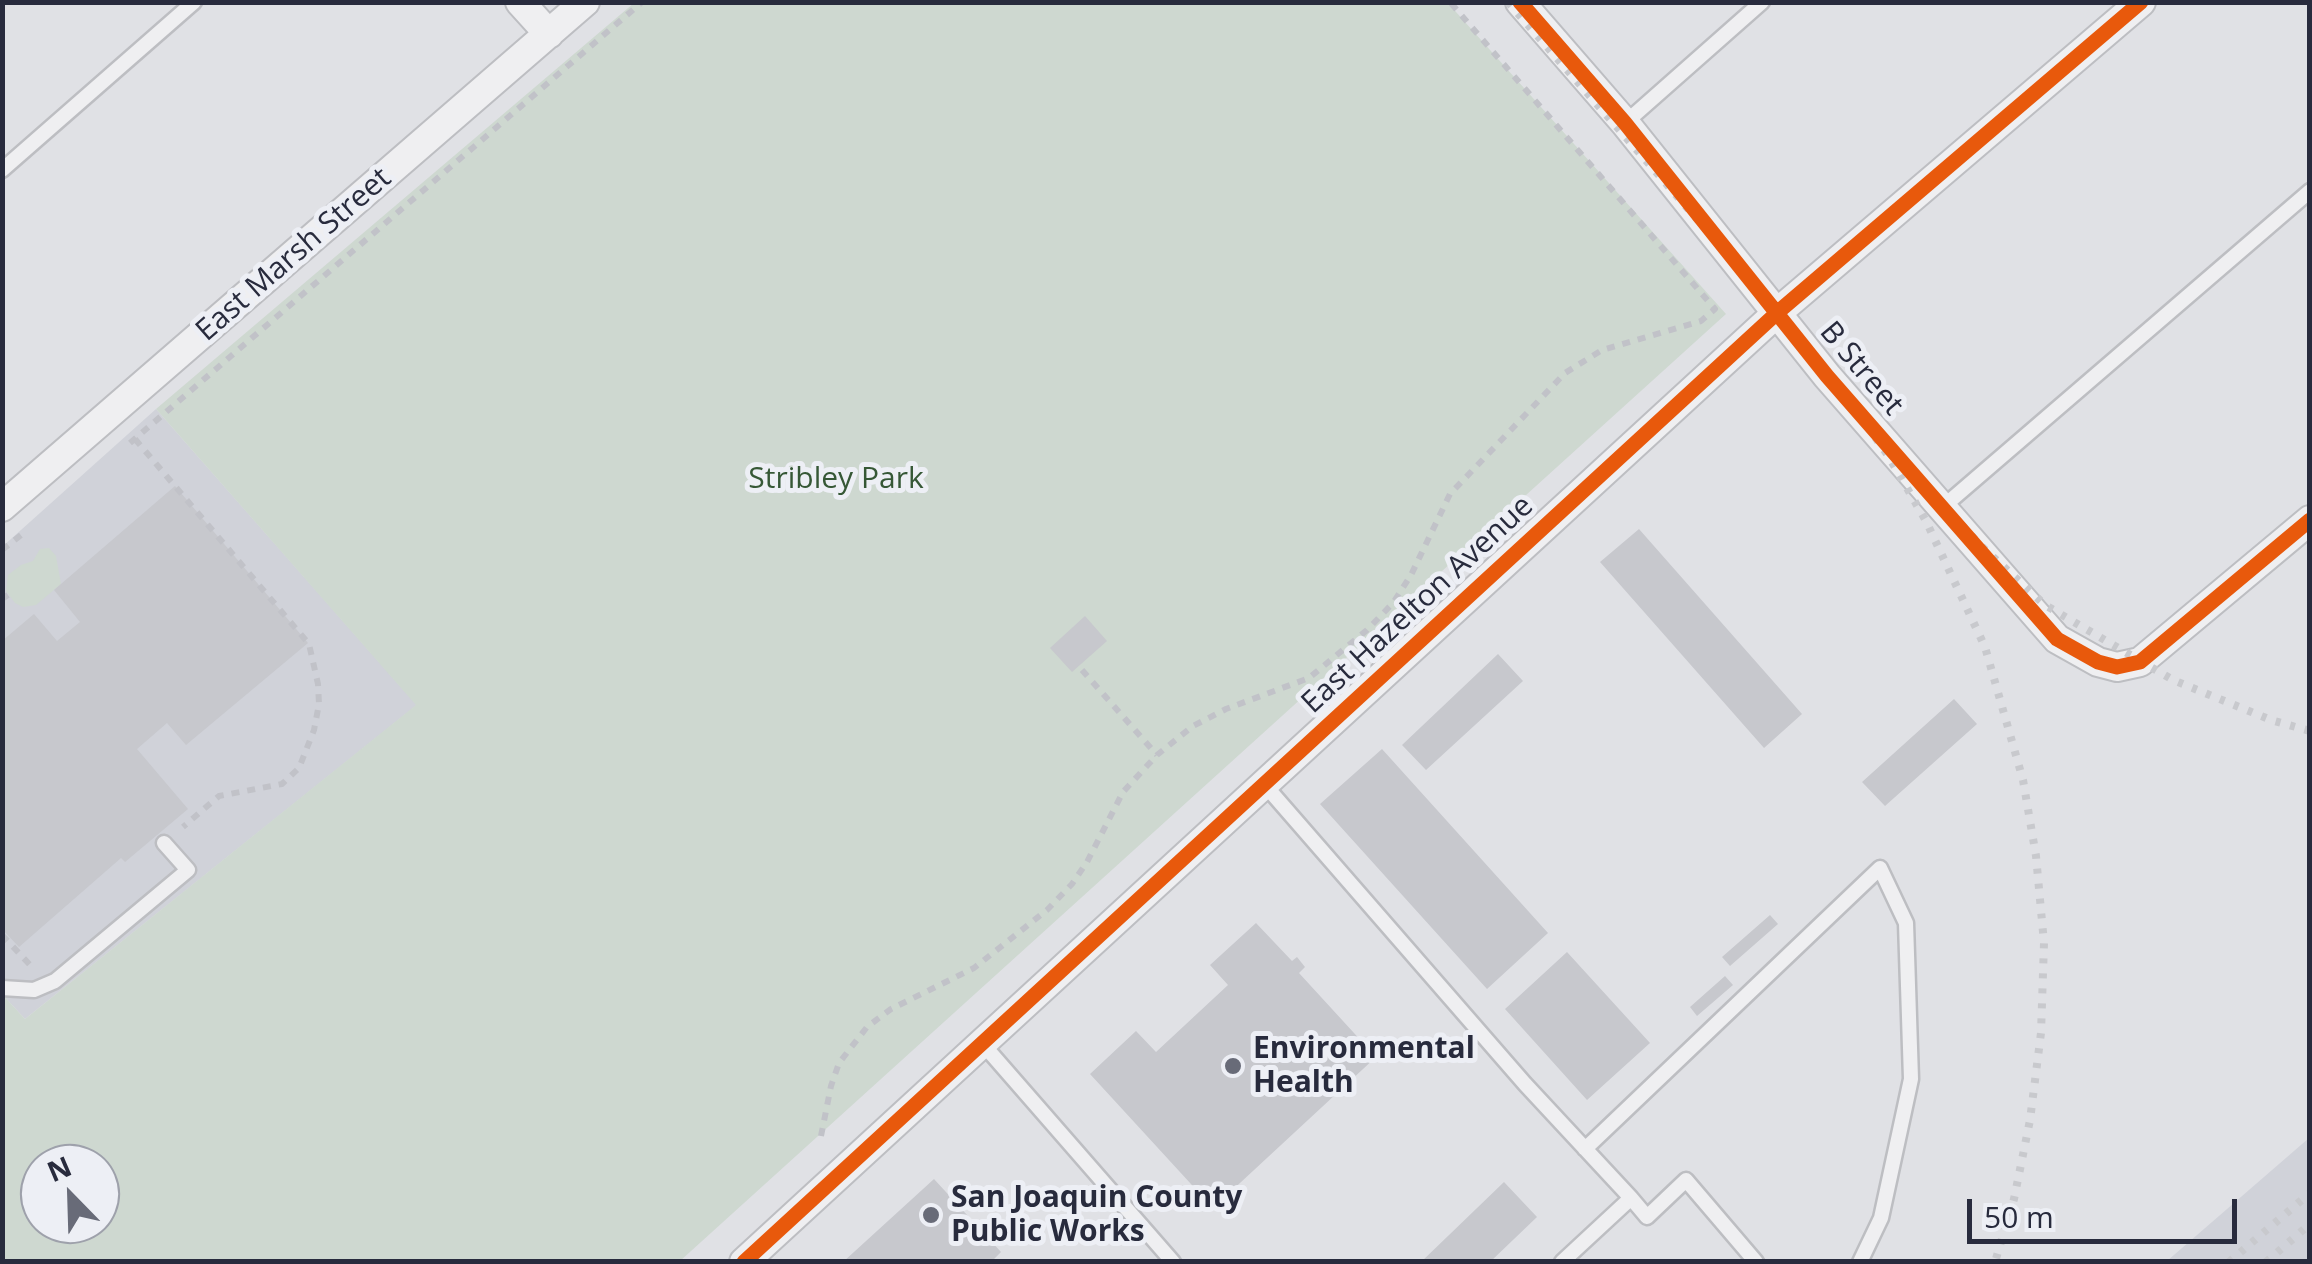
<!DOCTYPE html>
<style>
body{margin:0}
#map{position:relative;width:2312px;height:1264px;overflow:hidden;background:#e0e1e5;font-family:"Open Sans",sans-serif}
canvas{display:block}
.frame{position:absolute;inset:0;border:5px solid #282b3d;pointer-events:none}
.north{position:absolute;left:20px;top:1144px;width:100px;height:100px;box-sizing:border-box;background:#edeff5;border:2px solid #9ea1ab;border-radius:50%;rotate:337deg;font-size:28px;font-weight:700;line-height:40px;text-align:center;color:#282b3d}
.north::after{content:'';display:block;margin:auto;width:35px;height:45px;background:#686b78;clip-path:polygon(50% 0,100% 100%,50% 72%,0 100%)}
.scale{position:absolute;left:1967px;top:1199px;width:270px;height:45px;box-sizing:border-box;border:5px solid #282b3d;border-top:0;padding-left:12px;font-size:30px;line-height:35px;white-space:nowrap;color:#282b3d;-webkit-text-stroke:8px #edeff5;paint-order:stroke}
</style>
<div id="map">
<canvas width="2312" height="1264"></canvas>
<div class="frame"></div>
<div class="north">N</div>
<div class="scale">50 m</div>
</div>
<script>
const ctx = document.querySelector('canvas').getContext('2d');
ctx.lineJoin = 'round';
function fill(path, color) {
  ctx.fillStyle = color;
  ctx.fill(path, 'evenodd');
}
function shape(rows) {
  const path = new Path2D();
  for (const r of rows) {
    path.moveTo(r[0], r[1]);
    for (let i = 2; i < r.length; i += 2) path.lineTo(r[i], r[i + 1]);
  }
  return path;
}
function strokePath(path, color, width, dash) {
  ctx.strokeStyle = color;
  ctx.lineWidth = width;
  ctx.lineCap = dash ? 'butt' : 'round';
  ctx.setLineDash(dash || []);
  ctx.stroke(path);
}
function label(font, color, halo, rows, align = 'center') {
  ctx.font = font + ' "Open Sans",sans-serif';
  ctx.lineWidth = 10;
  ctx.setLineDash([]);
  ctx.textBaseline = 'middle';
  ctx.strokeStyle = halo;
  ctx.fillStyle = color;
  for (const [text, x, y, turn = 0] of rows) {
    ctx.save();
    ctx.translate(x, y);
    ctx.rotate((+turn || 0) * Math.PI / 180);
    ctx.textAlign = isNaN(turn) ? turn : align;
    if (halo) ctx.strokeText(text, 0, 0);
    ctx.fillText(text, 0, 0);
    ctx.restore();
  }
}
const built = shape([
 [156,409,417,705,25,1019,2,994,2,547],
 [2309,1138,2309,1261,2167,1261]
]);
const green = shape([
 [634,3,1448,3,1726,314,680,1261,3,1261,2,994,25,1019,416,705,156,409],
 [40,1164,100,1164,100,1224,40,1224],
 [49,548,56,556,61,584,36,605,23,607,15,603,6,591,8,575,21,565,33,561,40,549]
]);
const building = shape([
 [175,486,308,643,186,745,167,723,137,749,188,809,125,862,121,858,19,947,2,929,2,641,34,614,57,641,80,622,54,590],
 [1639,529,1802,714,1764,748,1600,562],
 [1085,616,1107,641,1072,672,1050,648],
 [1498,654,1523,681,1426,770,1402,745],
 [1954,699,1977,724,1885,806,1862,782],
 [1382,749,1548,933,1487,989,1320,804],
 [1770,915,1778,924,1730,966,1722,957],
 [1256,923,1292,961,1297,957,1305,967,1299,973,1376,1057,1213,1208,1090,1074,1136,1031,1156,1052,1228,985,1210,965],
 [1567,952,1650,1043,1587,1100,1505,1009],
 [1725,976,1733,985,1697,1016,1690,1007],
 [934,1179,1001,1252,991,1262,843,1262],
 [1504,1182,1537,1217,1490,1262,1421,1262]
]);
const path = shape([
 [135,439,309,644,318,684,319,704,314,730,299,768,282,784,219,796,183,827],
 [130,443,642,2],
 [2,550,21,535],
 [2,599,8,595],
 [1082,670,1157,755],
 [2,935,32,967],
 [821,1136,831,1086,839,1063,867,1027,891,1009,974,968,1047,910,1072,884,1087,862,1123,792,1157,755,1193,726,1226,709,1309,678,1367,630,1393,603,1411,575,1450,494,1565,373,1602,350,1701,321,1715,309,1450,2]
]);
const service = shape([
 [1625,123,1762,2],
 [2,170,194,2],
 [1944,506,2310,191],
 [1264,784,1525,1084,1631,1198,1562,1262],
 [2,988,34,990,55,981,188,870,164,843],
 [982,1043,1173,1262],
 [1585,1149,1880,868,1906,923,1911,1079,1881,1218,1860,1262],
 [1631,1198,1647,1217,1686,1180,1756,1262]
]);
const minor = shape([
 [520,2,549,34],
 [1520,2,1625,123,1827,376,2057,639,2098,662,2117,667,2140,662,2310,520],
 [2,507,585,2],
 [744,1262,1778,312,2141,2]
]);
const rail = shape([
 [1508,2,1778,312,1861,417,1889,457,1926,521,1985,647,2023,780,2036,856,2044,943,2041,1033,2030,1120,2014,1199,1995,1262],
 [1901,458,1980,545,2045,605,2173,680,2271,720,2310,731],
 [2229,1262,2310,1193],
 [2266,1262,2310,1224]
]);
const cycleway = shape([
 [1520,2,1625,123,1827,376,2057,639,2098,662,2117,667,2140,662,2310,520],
 [744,1262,1778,312,2141,2]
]);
const markers = [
 [1233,1066,10,"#686b78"],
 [931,1215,10,"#686b78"]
];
const streetNames = [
 ["East Marsh Street",294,255,-41],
 ["B Street",1861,369,50],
 ["East Hazelton Avenue",1418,605,-43]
];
const parkNames = [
 ["Stribley Park",836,479]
];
const poiNames = [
 ["Environmental",1253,1049],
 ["Health",1253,1083],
 ["San Joaquin County",951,1198],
 ["Public Works",951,1232]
];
fill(built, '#d0d2d9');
fill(green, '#ced8d0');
fill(building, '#c7c8cd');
strokePath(service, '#bdbec2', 19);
strokePath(minor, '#bdbec2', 32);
strokePath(path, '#c1c2c8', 6, [8, 8]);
strokePath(service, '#efeff1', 14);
strokePath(minor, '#efeff1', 28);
strokePath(rail, '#c8c9cd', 8, [5, 10]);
strokePath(cycleway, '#e8590c', 15);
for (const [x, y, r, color] of markers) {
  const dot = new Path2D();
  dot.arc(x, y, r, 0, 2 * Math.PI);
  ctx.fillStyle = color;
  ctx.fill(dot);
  strokePath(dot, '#edeff5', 4);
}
label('30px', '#282b3d', '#edeff5', streetNames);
label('30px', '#365836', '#edeff5', parkNames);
label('bold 30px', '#282b3d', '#edeff5', poiNames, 'left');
</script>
